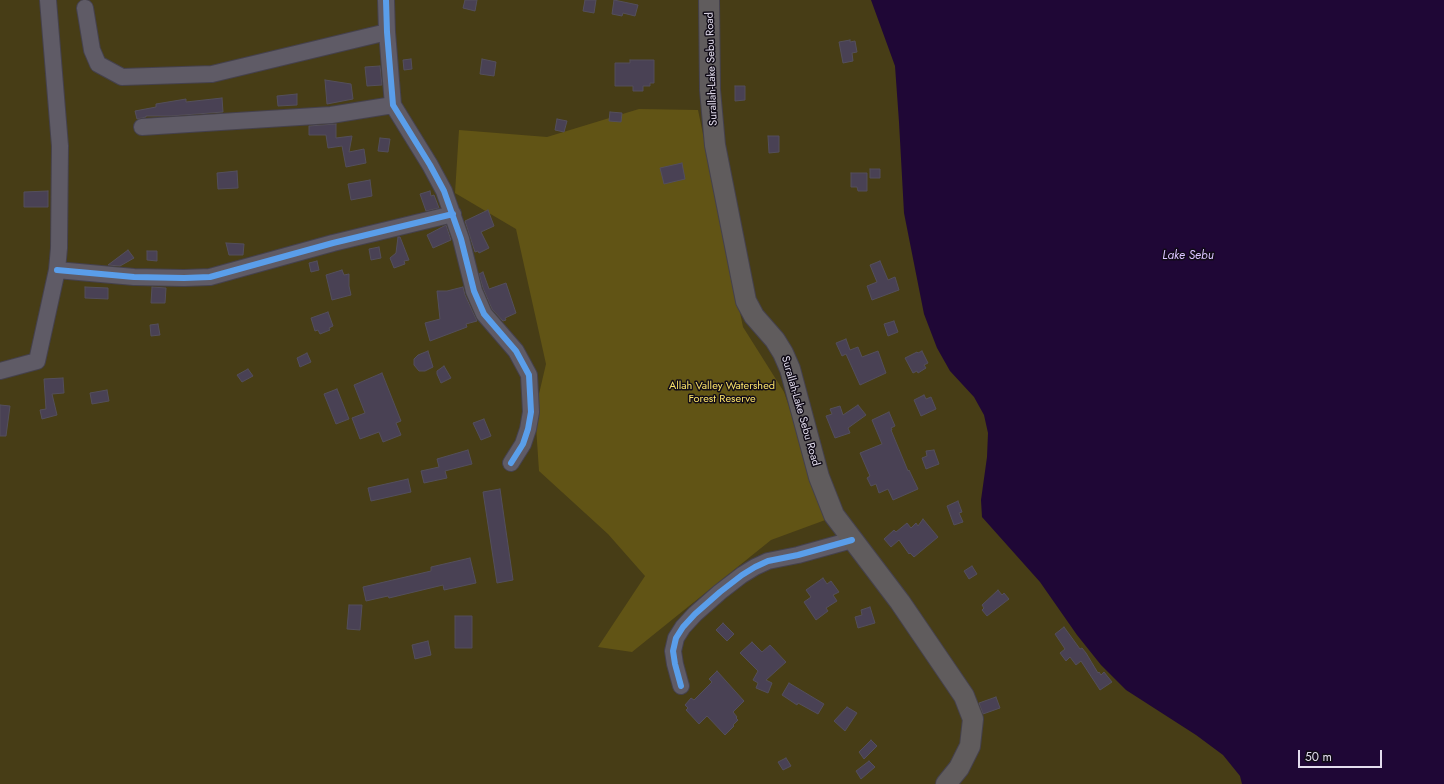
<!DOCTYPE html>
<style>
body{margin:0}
#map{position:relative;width:1444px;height:784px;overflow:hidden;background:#2b2633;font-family:Jost,sans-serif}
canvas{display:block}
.scale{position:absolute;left:1298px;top:750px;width:84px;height:18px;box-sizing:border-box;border:2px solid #e3ddee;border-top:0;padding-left:5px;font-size:12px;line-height:14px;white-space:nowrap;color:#e3ddee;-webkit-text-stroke:3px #110c17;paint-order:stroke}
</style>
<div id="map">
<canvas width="1444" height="784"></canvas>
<div class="scale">50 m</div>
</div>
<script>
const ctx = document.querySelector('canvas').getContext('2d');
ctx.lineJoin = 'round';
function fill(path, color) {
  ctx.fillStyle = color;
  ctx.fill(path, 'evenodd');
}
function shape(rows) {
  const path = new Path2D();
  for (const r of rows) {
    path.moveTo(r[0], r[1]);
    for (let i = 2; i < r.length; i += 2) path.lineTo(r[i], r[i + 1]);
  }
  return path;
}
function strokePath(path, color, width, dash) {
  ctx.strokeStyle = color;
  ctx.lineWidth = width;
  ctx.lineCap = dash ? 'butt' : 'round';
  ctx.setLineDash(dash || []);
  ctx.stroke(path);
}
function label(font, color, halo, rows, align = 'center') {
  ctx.font = font + ' Jost,sans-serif';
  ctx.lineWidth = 3;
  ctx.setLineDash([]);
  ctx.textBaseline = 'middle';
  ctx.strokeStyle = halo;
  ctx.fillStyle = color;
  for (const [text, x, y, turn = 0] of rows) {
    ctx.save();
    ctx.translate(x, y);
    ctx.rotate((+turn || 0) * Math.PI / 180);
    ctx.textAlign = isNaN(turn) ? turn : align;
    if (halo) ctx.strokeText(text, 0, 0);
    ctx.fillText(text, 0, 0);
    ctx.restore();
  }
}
const green = shape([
 [0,0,1444,0,1444,784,0,784]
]);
const forest = shape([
 [639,109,698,110,743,327,784,392,828,519,771,540,632,652,598,647,645,576,608,534,539,471,535,411,546,364,516,229,455,193,459,130,547,137]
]);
const water = shape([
 [871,0,1444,0,1444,784,1242,784,1240,776,1223,755,1196,735,1126,690,1101,665,1077,635,1040,582,982,517,981,500,987,457,988,433,984,415,974,397,950,371,937,348,924,314,904,213,899,122,895,66]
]);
const building = shape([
 [465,0,477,0,475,11,463,8,465,0],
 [585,0,596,0,594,13,583,11,585,0],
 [614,0,638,5,635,16,623,13,622,16,612,14,614,0],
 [850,40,850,42,855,41,857,52,852,53,853,61,843,63,839,42,850,40],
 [411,59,412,69,404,70,403,60,411,59],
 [482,59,496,62,494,76,480,74,482,59],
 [630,60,654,60,654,83,650,83,650,86,643,86,643,91,633,91,633,86,615,86,615,63,630,63,630,60],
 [380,66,382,85,367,86,365,67,380,66],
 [325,80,351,84,353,99,327,104,325,80],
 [735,86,745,86,745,100,735,101,735,86],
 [297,94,297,105,278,106,277,96,297,94],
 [222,98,223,112,170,116,146,116,146,117,137,119,135,111,156,107,156,104,186,99,186,102,222,98],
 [610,112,622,113,621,122,609,121,610,112],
 [557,119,567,121,564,132,555,130,557,119],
 [336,124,336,138,352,136,349,152,364,149,366,163,346,167,342,146,328,148,326,135,309,135,309,126,336,124],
 [768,136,779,136,779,152,769,153,768,136],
 [380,138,390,139,388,152,378,151,380,138],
 [682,163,685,179,664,184,660,168,682,163],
 [870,169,880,169,880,178,870,178,870,169],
 [237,171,238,188,218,189,217,173,237,171],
 [851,173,867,173,867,191,858,191,857,187,851,187,851,173],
 [370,180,372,196,351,200,348,184,370,180],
 [48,191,48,207,24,207,24,192,48,191],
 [430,191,431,196,434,195,439,208,426,211,420,194,430,191],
 [488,210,494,226,481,232,489,248,479,253,478,251,475,252,465,221,488,210],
 [446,225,451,240,433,248,427,235,446,225],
 [398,237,400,237,409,260,404,261,405,264,394,268,390,258,396,253,398,237],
 [226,243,244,244,243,255,229,255,226,243],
 [379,247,381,258,371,260,369,249,379,247],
 [128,250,134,258,120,266,108,265,128,250],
 [147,251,157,251,157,261,147,260,147,251],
 [317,261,319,270,311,272,309,263,317,261],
 [880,261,888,280,895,277,899,290,872,300,867,286,877,282,870,265,880,261],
 [342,270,344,275,349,274,349,286,351,295,332,300,326,275,342,270],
 [483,272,489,289,506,283,516,313,505,318,506,320,503,321,492,309,483,288,479,274,483,272],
 [85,287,108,288,108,299,85,298,85,287],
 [152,287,166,288,165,303,151,303,152,287],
 [463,287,465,295,477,321,466,324,467,327,430,341,425,323,440,319,437,291,447,291,463,287],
 [328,312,333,326,329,328,330,330,320,334,318,330,315,331,311,318,328,312],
 [894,321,898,332,888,336,884,324,894,321],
 [158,324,160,335,151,336,150,325,158,324],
 [846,339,850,350,858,347,862,357,878,351,886,373,860,385,846,354,842,356,836,343,846,339],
 [428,351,433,367,425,371,419,371,414,365,414,359,418,355,428,351],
 [922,351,928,363,924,365,926,368,918,373,917,371,913,373,905,358,917,352,918,353,922,351],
 [307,353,311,362,300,367,297,358,307,353],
 [444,366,451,378,441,383,437,374,437,371,444,366],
 [248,369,253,376,242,382,237,375,248,369],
 [382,373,401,421,396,423,401,435,383,442,379,432,360,439,352,418,365,413,354,385,382,373],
 [63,378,64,393,52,394,57,415,42,419,40,410,46,409,44,379,63,378],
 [337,389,349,419,336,424,324,394,337,389],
 [107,390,109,401,92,404,90,393,107,390],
 [924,395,926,399,931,397,936,409,921,416,914,400,924,395],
 [0,405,10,406,6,436,0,436,0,405],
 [858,405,866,415,848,428,850,433,835,438,826,416,832,414,830,409,840,406,843,415,858,405],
 [889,412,895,426,891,428,892,430,891,430,908,471,909,470,918,489,893,500,888,489,879,493,876,484,871,486,867,478,870,476,860,453,882,444,872,420,889,412],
 [484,419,491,436,481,440,473,423,484,419],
 [468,450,472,464,445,471,447,478,424,483,421,471,439,467,437,459,468,450],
 [934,450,939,464,926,469,922,458,927,456,926,451,934,450],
 [408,479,411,492,371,501,368,488,408,479],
 [500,489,513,580,497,583,483,492,500,489],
 [958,501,962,512,959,513,963,522,954,525,947,506,958,501],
 [923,519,938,537,914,557,910,553,909,554,899,540,891,547,884,539,894,530,896,532,907,523,911,528,916,523,918,526,923,519],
 [470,558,476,583,444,590,443,585,389,598,388,596,366,601,363,587,431,571,431,567,470,558],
 [972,566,977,574,969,579,964,571,972,566],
 [823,578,827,584,831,581,839,592,833,595,837,601,826,608,828,611,816,620,804,602,811,597,806,590,823,578],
 [998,590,1002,595,1004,593,1009,599,987,616,982,610,984,608,982,605,998,590],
 [349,605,362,605,360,630,347,629,349,605],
 [870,607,875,623,858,628,855,617,862,615,861,610,870,607],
 [455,616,472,616,472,648,455,648,455,616],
 [723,623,734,634,727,641,716,630,723,623],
 [1064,627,1080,649,1082,648,1086,653,1098,673,1099,672,1101,675,1104,672,1112,682,1100,690,1081,661,1076,665,1070,657,1066,661,1060,653,1065,649,1055,634,1064,627],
 [428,641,431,655,415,659,412,645,428,641],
 [752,642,762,652,770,645,786,662,766,680,772,683,768,693,756,688,758,683,753,680,758,671,740,653,752,642],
 [717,671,744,701,733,712,737,717,736,718,738,720,733,725,734,726,725,735,707,716,699,724,686,710,688,708,685,705,691,698,694,700,712,682,709,679,717,671],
 [789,683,824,704,818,714,798,703,797,705,782,695,789,683],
 [996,697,1000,708,983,714,979,703,996,697],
 [847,707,857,713,845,731,834,721,847,707],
 [871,740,877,746,864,759,859,752,871,740],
 [786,758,791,766,783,770,778,762,786,758],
 [869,761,875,767,861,779,856,771,869,761]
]);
const minor = shape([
 [386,0,387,32,393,105,430,165,444,191,461,239,474,291,484,314,516,351,529,375,531,412,528,429,523,444,511,463],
 [85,8,92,50,98,64,122,77,212,74,387,32],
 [142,127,331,115,393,105],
 [57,270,134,277,184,278,210,277,333,243,453,214],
 [0,371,37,361,57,270,59,248,60,146,48,0],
 [681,686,675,664,673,651,676,638,683,627,695,614,720,592,742,575,755,567,768,561,798,555,852,540]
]);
const major = shape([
 [709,0,710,90,715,145,746,301,754,316,775,340,783,353,790,369,819,477,834,515,900,602,964,696,973,719,970,746,959,768,946,784]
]);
const cycleway = shape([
 [386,0,387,32,393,105,430,165,444,191,461,239,474,291,484,314,516,351,529,375,531,412,528,429,523,444,511,463],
 [57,270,134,277,184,278,210,277,333,243,453,214],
 [681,686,675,664,673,651,676,638,683,627,695,614,720,592,742,575,755,567,768,561,798,555,852,540]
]);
const streetNames = [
 ["Surallah-Lake Sebu Road",712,69,-92],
 ["Surallah-Lake Sebu Road",800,411,74]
];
const parkNames = [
 ["Allah Valley Watershed",722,386],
 ["Forest Reserve",722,399]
];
const waterNames = [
 ["Lake Sebu",1188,256]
];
fill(green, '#473d16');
fill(forest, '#615415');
fill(water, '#1f0736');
fill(building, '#494154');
strokePath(building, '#544f5b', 1);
strokePath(minor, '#45414c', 18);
strokePath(major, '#45414c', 22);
strokePath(minor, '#5f5b66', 16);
strokePath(major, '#605c5d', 20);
strokePath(cycleway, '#5a9eea', 6);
label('11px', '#e3ddee', '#110c17', streetNames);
label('11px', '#fce369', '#110c17', parkNames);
label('italic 12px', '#dac3ff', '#110c17', waterNames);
</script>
